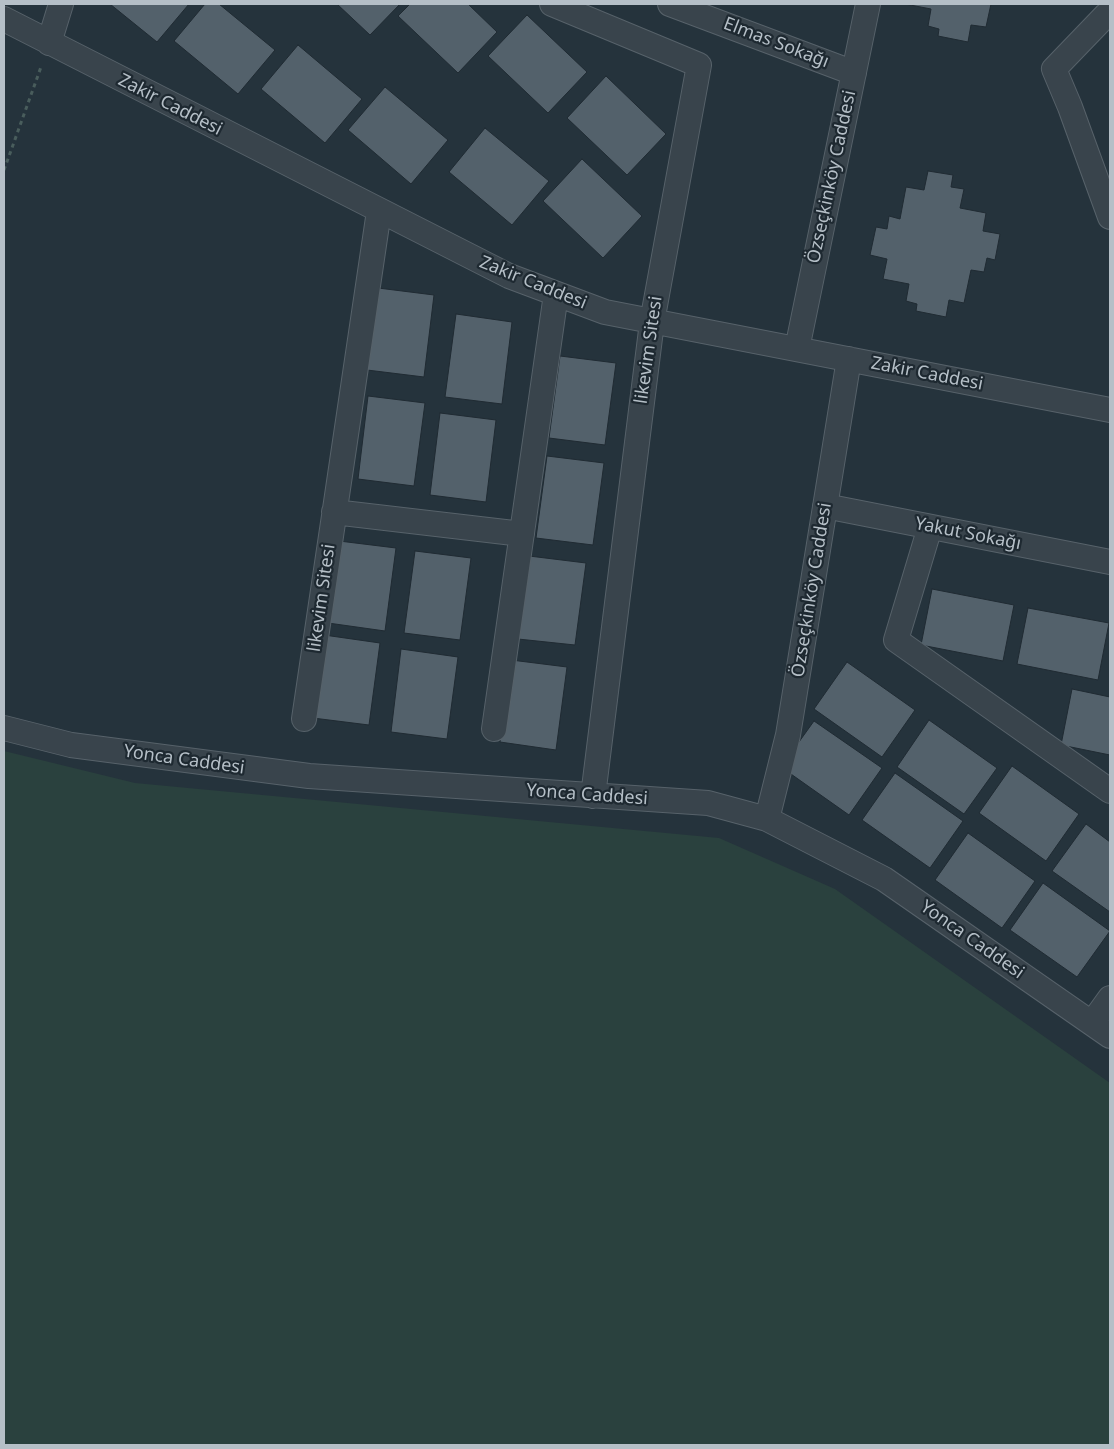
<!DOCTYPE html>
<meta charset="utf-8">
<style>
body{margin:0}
#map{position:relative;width:1114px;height:1449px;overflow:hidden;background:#25333c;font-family:"Noto Sans",sans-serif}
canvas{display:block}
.frame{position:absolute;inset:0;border:5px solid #b5bfc7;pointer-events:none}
</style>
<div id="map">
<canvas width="1114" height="1449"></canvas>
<div class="frame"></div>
</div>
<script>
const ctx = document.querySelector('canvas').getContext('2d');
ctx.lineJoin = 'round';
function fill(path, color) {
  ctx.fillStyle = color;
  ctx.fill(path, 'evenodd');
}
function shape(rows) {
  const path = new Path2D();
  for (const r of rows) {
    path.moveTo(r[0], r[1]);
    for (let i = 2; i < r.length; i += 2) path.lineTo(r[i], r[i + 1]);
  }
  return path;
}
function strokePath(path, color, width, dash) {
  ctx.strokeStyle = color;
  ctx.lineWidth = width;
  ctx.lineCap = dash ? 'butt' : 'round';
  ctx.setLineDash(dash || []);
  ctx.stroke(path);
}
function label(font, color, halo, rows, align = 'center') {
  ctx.font = font + ' "Noto Sans",sans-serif';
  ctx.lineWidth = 4.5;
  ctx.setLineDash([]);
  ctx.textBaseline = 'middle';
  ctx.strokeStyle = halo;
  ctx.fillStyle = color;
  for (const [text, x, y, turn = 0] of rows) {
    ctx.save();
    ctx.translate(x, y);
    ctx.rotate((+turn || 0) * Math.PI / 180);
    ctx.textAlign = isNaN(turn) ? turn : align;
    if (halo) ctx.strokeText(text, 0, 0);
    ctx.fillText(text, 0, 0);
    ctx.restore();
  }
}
const green = shape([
 [4,751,135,783,719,838,835,889,1110,1083,1110,1445,4,1445]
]);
const building = shape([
 [110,4,189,4,157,42,110,4],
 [205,4,219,4,275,50,238,94,174,41,205,4],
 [337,4,400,4,370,35,337,4],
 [410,4,468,4,497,32,458,73,398,16,410,4],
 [905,4,991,4,986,27,971,25,968,42,938,36,939,29,928,26,931,9,905,4],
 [527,15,587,72,548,113,488,56,527,15],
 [298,45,362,99,325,143,261,89,298,45],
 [606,76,666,134,627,175,567,118,606,76],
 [385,87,448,140,411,184,348,130,385,87],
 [485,128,549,181,512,225,449,172,485,128],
 [582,159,642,216,603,258,543,201,582,159],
 [928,171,953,175,951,187,964,189,960,208,986,213,983,231,1000,234,995,260,987,258,984,272,971,270,964,303,949,300,946,317,916,311,917,304,906,301,909,284,883,279,887,259,870,255,876,227,887,229,889,216,900,219,906,187,924,190,928,171],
 [378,288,434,295,424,377,367,370,378,288],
 [456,314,512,322,502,404,445,397,456,314],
 [560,356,616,363,605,445,549,438,560,356],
 [368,396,425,403,414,486,358,479,368,396],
 [440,413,496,420,486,502,430,495,440,413],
 [547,456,604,463,593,545,536,538,547,456],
 [339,541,396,548,385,631,328,623,339,541],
 [415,551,471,558,460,640,404,633,415,551],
 [529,556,586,563,575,645,518,639,529,556],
 [932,589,1014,605,1003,661,921,645,932,589],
 [1028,608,1109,623,1098,680,1017,664,1028,608],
 [324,635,380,643,369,725,313,718,324,635],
 [401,649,458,657,447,739,391,732,401,649],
 [511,660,567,667,556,750,500,742,511,660],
 [847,662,915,710,882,757,814,709,847,662],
 [1072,689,1110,697,1110,755,1061,745,1072,689],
 [929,720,997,768,964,814,897,767,929,720],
 [814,721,882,768,849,815,781,767,814,721],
 [1012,766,1079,814,1046,861,979,813,1012,766],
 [895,773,963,821,930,868,862,820,895,773],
 [1086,824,1110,842,1110,912,1052,871,1086,824],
 [968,833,1035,881,1002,928,935,880,968,833],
 [1043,883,1110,931,1077,977,1010,930,1043,883]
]);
const path = shape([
 [4,170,41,67]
]);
const minor = shape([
 [552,4,699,65,652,322,593,796],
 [670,4,854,73],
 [1110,14,1106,15,1054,69,1070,107,1110,217],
 [4,19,509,276,605,312,1110,410],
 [49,43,61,4],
 [797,349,868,4],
 [825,506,1110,562],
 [334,512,522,534],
 [930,527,896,640,1110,791],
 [304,719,379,211],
 [4,728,71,745,309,776,708,803,767,819,884,879,1110,1036],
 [494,729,556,294],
 [767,819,788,735,849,359],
 [1092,1023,1110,998]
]);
const streetNames = [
 ["Elmas Sokağı",776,43,21],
 ["Zakir Caddesi",170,105,27],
 ["Özseçkinköy Caddesi",832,177,-78],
 ["Zakir Caddesi",533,283,22],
 ["likevim Sitesi",649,350,-82],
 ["Zakir Caddesi",927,374,11],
 ["Yakut Sokağı",968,534,11],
 ["Özseçkinköy Caddesi",812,590,-81],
 ["likevim Sitesi",322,598,-82],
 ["Yonca Caddesi",184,760,8],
 ["Yonca Caddesi",587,795,4],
 ["Yonca Caddesi",972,940,35]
];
fill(green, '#2a413e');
fill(building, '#53616b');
strokePath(building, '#202b33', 1);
strokePath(minor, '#57626a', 26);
strokePath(path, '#495d5c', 3, [4, 4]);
strokePath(minor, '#39444c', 24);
label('18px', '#b5bfc7', '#1e2931', streetNames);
</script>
